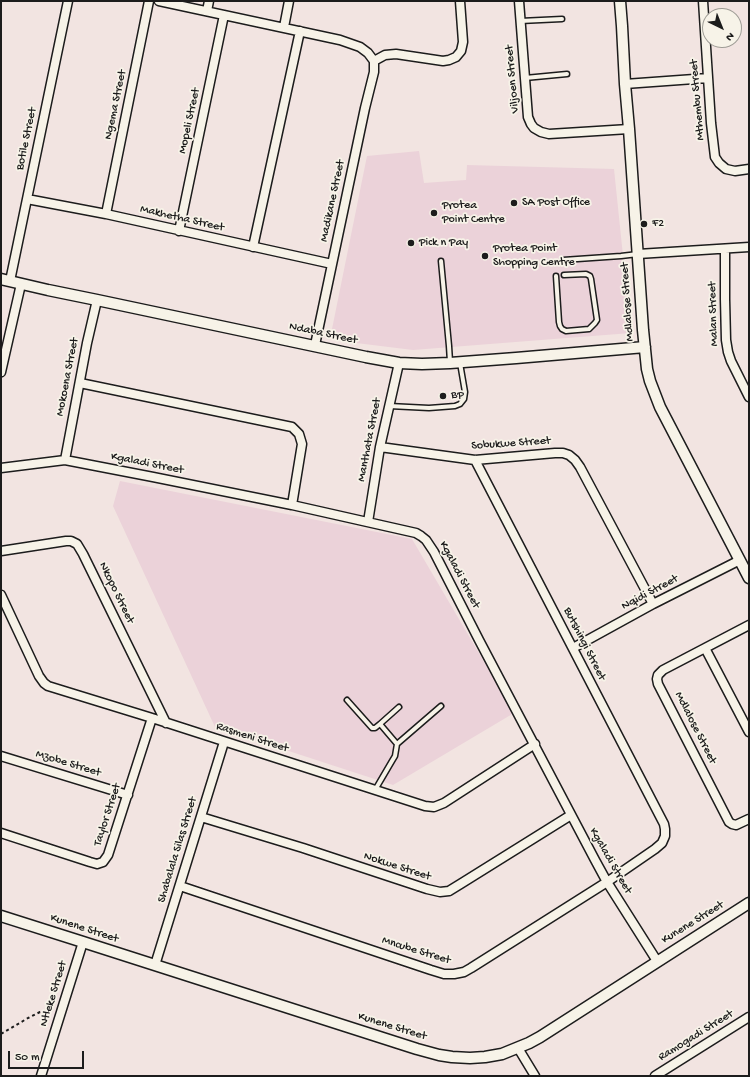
<!DOCTYPE html>
<style>
body{margin:0}
#map{position:relative;width:750px;height:1077px;overflow:hidden;background:#f2e4e1;font-family:"Gochi Hand",sans-serif}
canvas{display:block}
.frame{position:absolute;inset:0;border:2px solid #1c1c1c;pointer-events:none}
.north{position:absolute;left:702px;top:8px;width:40px;height:40px;box-sizing:border-box;background:#f7f3e8;border:1px solid #9f9d96;border-radius:50%;rotate:137deg;font-size:11px;font-weight:700;line-height:16px;text-align:center;color:#1c1c1c}
.north::after{content:'';display:block;margin:auto;width:14px;height:18px;background:#1c1c1c;clip-path:polygon(50% 0,100% 100%,50% 72%,0 100%)}
.scale{position:absolute;left:8px;top:1051px;width:76px;height:18px;box-sizing:border-box;border:2px solid #1c1c1c;border-top:0;padding-left:5px;font-size:12px;line-height:14px;white-space:nowrap;color:#1c1c1c;-webkit-text-stroke:3px #f7f3e8;paint-order:stroke}
</style>
<div id="map">
<canvas width="750" height="1077"></canvas>
<div class="frame"></div>
<div class="north">N</div>
<div class="scale">50 m</div>
</div>
<script>
const ctx = document.querySelector('canvas').getContext('2d');
ctx.lineJoin = 'round';
function fill(path, color) {
  ctx.fillStyle = color;
  ctx.fill(path, 'evenodd');
}
function shape(rows) {
  const path = new Path2D();
  for (const r of rows) {
    path.moveTo(r[0], r[1]);
    for (let i = 2; i < r.length; i += 2) path.lineTo(r[i], r[i + 1]);
  }
  return path;
}
function strokePath(path, color, width, dash) {
  ctx.strokeStyle = color;
  ctx.lineWidth = width;
  ctx.lineCap = dash ? 'butt' : 'round';
  ctx.setLineDash(dash || []);
  ctx.stroke(path);
}
function label(font, color, halo, rows, align = 'center') {
  ctx.font = font + ' "Gochi Hand",sans-serif';
  ctx.lineWidth = 3.5;
  ctx.setLineDash([]);
  ctx.textBaseline = 'middle';
  ctx.strokeStyle = halo;
  ctx.fillStyle = color;
  for (const [text, x, y, turn = 0] of rows) {
    ctx.save();
    ctx.translate(x, y);
    ctx.rotate((+turn || 0) * Math.PI / 180);
    ctx.textAlign = isNaN(turn) ? turn : align;
    if (halo) ctx.strokeText(text, 0, 0);
    ctx.fillText(text, 0, 0);
    ctx.restore();
  }
}
const built = shape([
 [419,151,424,183,466,180,467,165,614,169,631,333,413,350,340,341,332,329,367,156],
 [120,481,412,539,514,713,393,785,215,727,113,506]
]);
const path = shape([
 [1,1034,28,1018,40,1012,54,1010]
]);
const service = shape([
 [520,21,562,19],
 [525,78,567,74],
 [563,260,621,256,638,254],
 [441,261,449,346,450,362],
 [556,276,559,322,560,326,562,329,566,331,589,329,595,323,597,320,591,279,590,276,586,274,564,275],
 [389,406,429,408,455,406,460,404,464,399,465,392,460,363],
 [347,700,372,728,375,728,380,724],
 [397,744,380,724,399,707],
 [375,790,392,761,395,756,397,744,441,706]
]);
const minor = shape([
 [159,1,340,40,360,47,368,53,374,61,374,72,365,108,315,345],
 [519,1,528,117,531,124,534,128,541,132,549,134,629,129],
 [703,1,711,123,715,157,719,163,726,169,735,171,749,169],
 [207,11,209,1],
 [284,27,289,1],
 [374,61,385,55,396,54,443,61,449,60,456,57,461,51,463,42,460,1],
 [625,84,708,78],
 [27,199,106,214,332,264],
 [106,214,149,1],
 [179,231,224,15],
 [253,247,300,31],
 [725,249,725,299,726,340,728,352,731,361,749,397],
 [638,254,749,247],
 [10,281,68,1],
 [1,372,21,284],
 [80,383,292,427,299,434,302,444,292,505],
 [380,447,475,460,555,453,563,453,569,455,575,460,580,467,653,604],
 [65,460,87,343,97,300],
 [1,468,65,460,153,477,292,505,416,533,421,536,426,540,434,552,479,640,595,860,607,882,657,961],
 [368,522,380,447,399,363],
 [1,551,66,541,71,541,77,544,83,554,166,723],
 [1,595,39,676,44,683,48,686,152,718,425,806,434,807,444,803,535,744],
 [749,625,663,670,658,675,657,679,658,684,729,822,732,824,736,825,749,819],
 [573,648,653,604,740,560],
 [705,648,749,732],
 [1,756,128,795],
 [201,817,303,848,427,889,440,892,449,891,462,883,571,815],
 [1,833,90,862,97,864,103,862,108,855,152,718],
 [180,886,431,970,444,974,454,974,464,972,471,968,607,882,655,849,662,843,665,836,665,829,664,824,475,460],
 [155,965,224,742],
 [518,1048,535,1076],
 [41,1076,83,942],
 [655,1076,749,1017]
]);
const tertiary = shape([
 [620,1,622,26,625,84,629,129,643,330,647,369,650,381,660,407,749,578],
 [1,279,48,290,97,300,366,357,399,363,422,364,450,363,516,358,645,347],
 [1,916,83,942,417,1049,439,1055,452,1057,470,1058,485,1057,502,1054,529,1043,540,1037,749,903]
]);
const markers = [
 [514,203,4,"#1c1c1c"],
 [434,213,4,"#1c1c1c"],
 [644,224,4,"#1c1c1c"],
 [411,243,4,"#1c1c1c"],
 [485,256,4,"#1c1c1c"],
 [443,396,4,"#1c1c1c"]
];
const streetNames = [
 ["Viljoen Street",513,79,-95],
 ["Mthembu Street",698,100,-95],
 ["Ngema Street",116,105,-78],
 ["Mopeli Street",190,121,-78],
 ["Botile Street",27,139,-78],
 ["Madikane Street",333,201,-78],
 ["Makhetha Street",182,219,13],
 ["Mdlalose Street",628,302,-94],
 ["Malan Street",714,314,-92],
 ["Ndaba Street",323,334,12],
 ["Mokoena Street",68,377,-79],
 ["Manthata Street",370,440,-79],
 ["Sobukwe Street",511,444,-4],
 ["Kgaladi Street",147,464,11],
 ["Kgaladi Street",459,575,62],
 ["Nkopo Street",116,593,64],
 ["Nqidi Street",650,593,-28],
 ["Butshingi Street",584,644,63],
 ["Mdlalose Street",695,728,63],
 ["Rasmeni Street",252,738,18],
 ["Mzobe Street",68,764,17],
 ["Taylor Street",108,815,-72],
 ["Shabalala Silas Street",178,850,-73],
 ["Kgaladi Street",610,861,60],
 ["Nokwe Street",397,867,18],
 ["Kunene Street",693,923,-32],
 ["Kunene Street",84,929,18],
 ["Mncube Street",416,951,17],
 ["Ntleke Street",54,994,-73],
 ["Kunene Street",392,1027,17],
 ["Ramogadi Street",696,1036,-32]
];
const poiNames = [
 ["SA Post Office",522,203],
 ["Protea",442,206],
 ["Point Centre",442,220],
 ["F2",652,224],
 ["Pick n Pay",419,243],
 ["Protea Point",493,249],
 ["Shopping Centre",493,263],
 ["BP",451,396]
];
fill(built, '#ebd2d9');
strokePath(service, '#1c1c1c', 7);
strokePath(minor, '#1c1c1c', 11);
strokePath(tertiary, '#1c1c1c', 13);
strokePath(path, '#1c1c1c', 2, [3, 3]);
strokePath(service, '#f7f3e8', 4);
strokePath(minor, '#f7f3e8', 8);
strokePath(tertiary, '#f7f3e8', 10);
for (const [x, y, r, color] of markers) {
  const dot = new Path2D();
  dot.arc(x, y, r, 0, 2 * Math.PI);
  ctx.fillStyle = color;
  ctx.fill(dot);
  strokePath(dot, '#f7f3e8', 1.5);
}
label('12px', '#1c1c1c', '#f7f3e8', streetNames);
label('12px', '#1c1c1c', '#f7f3e8', poiNames, 'left');
</script>
